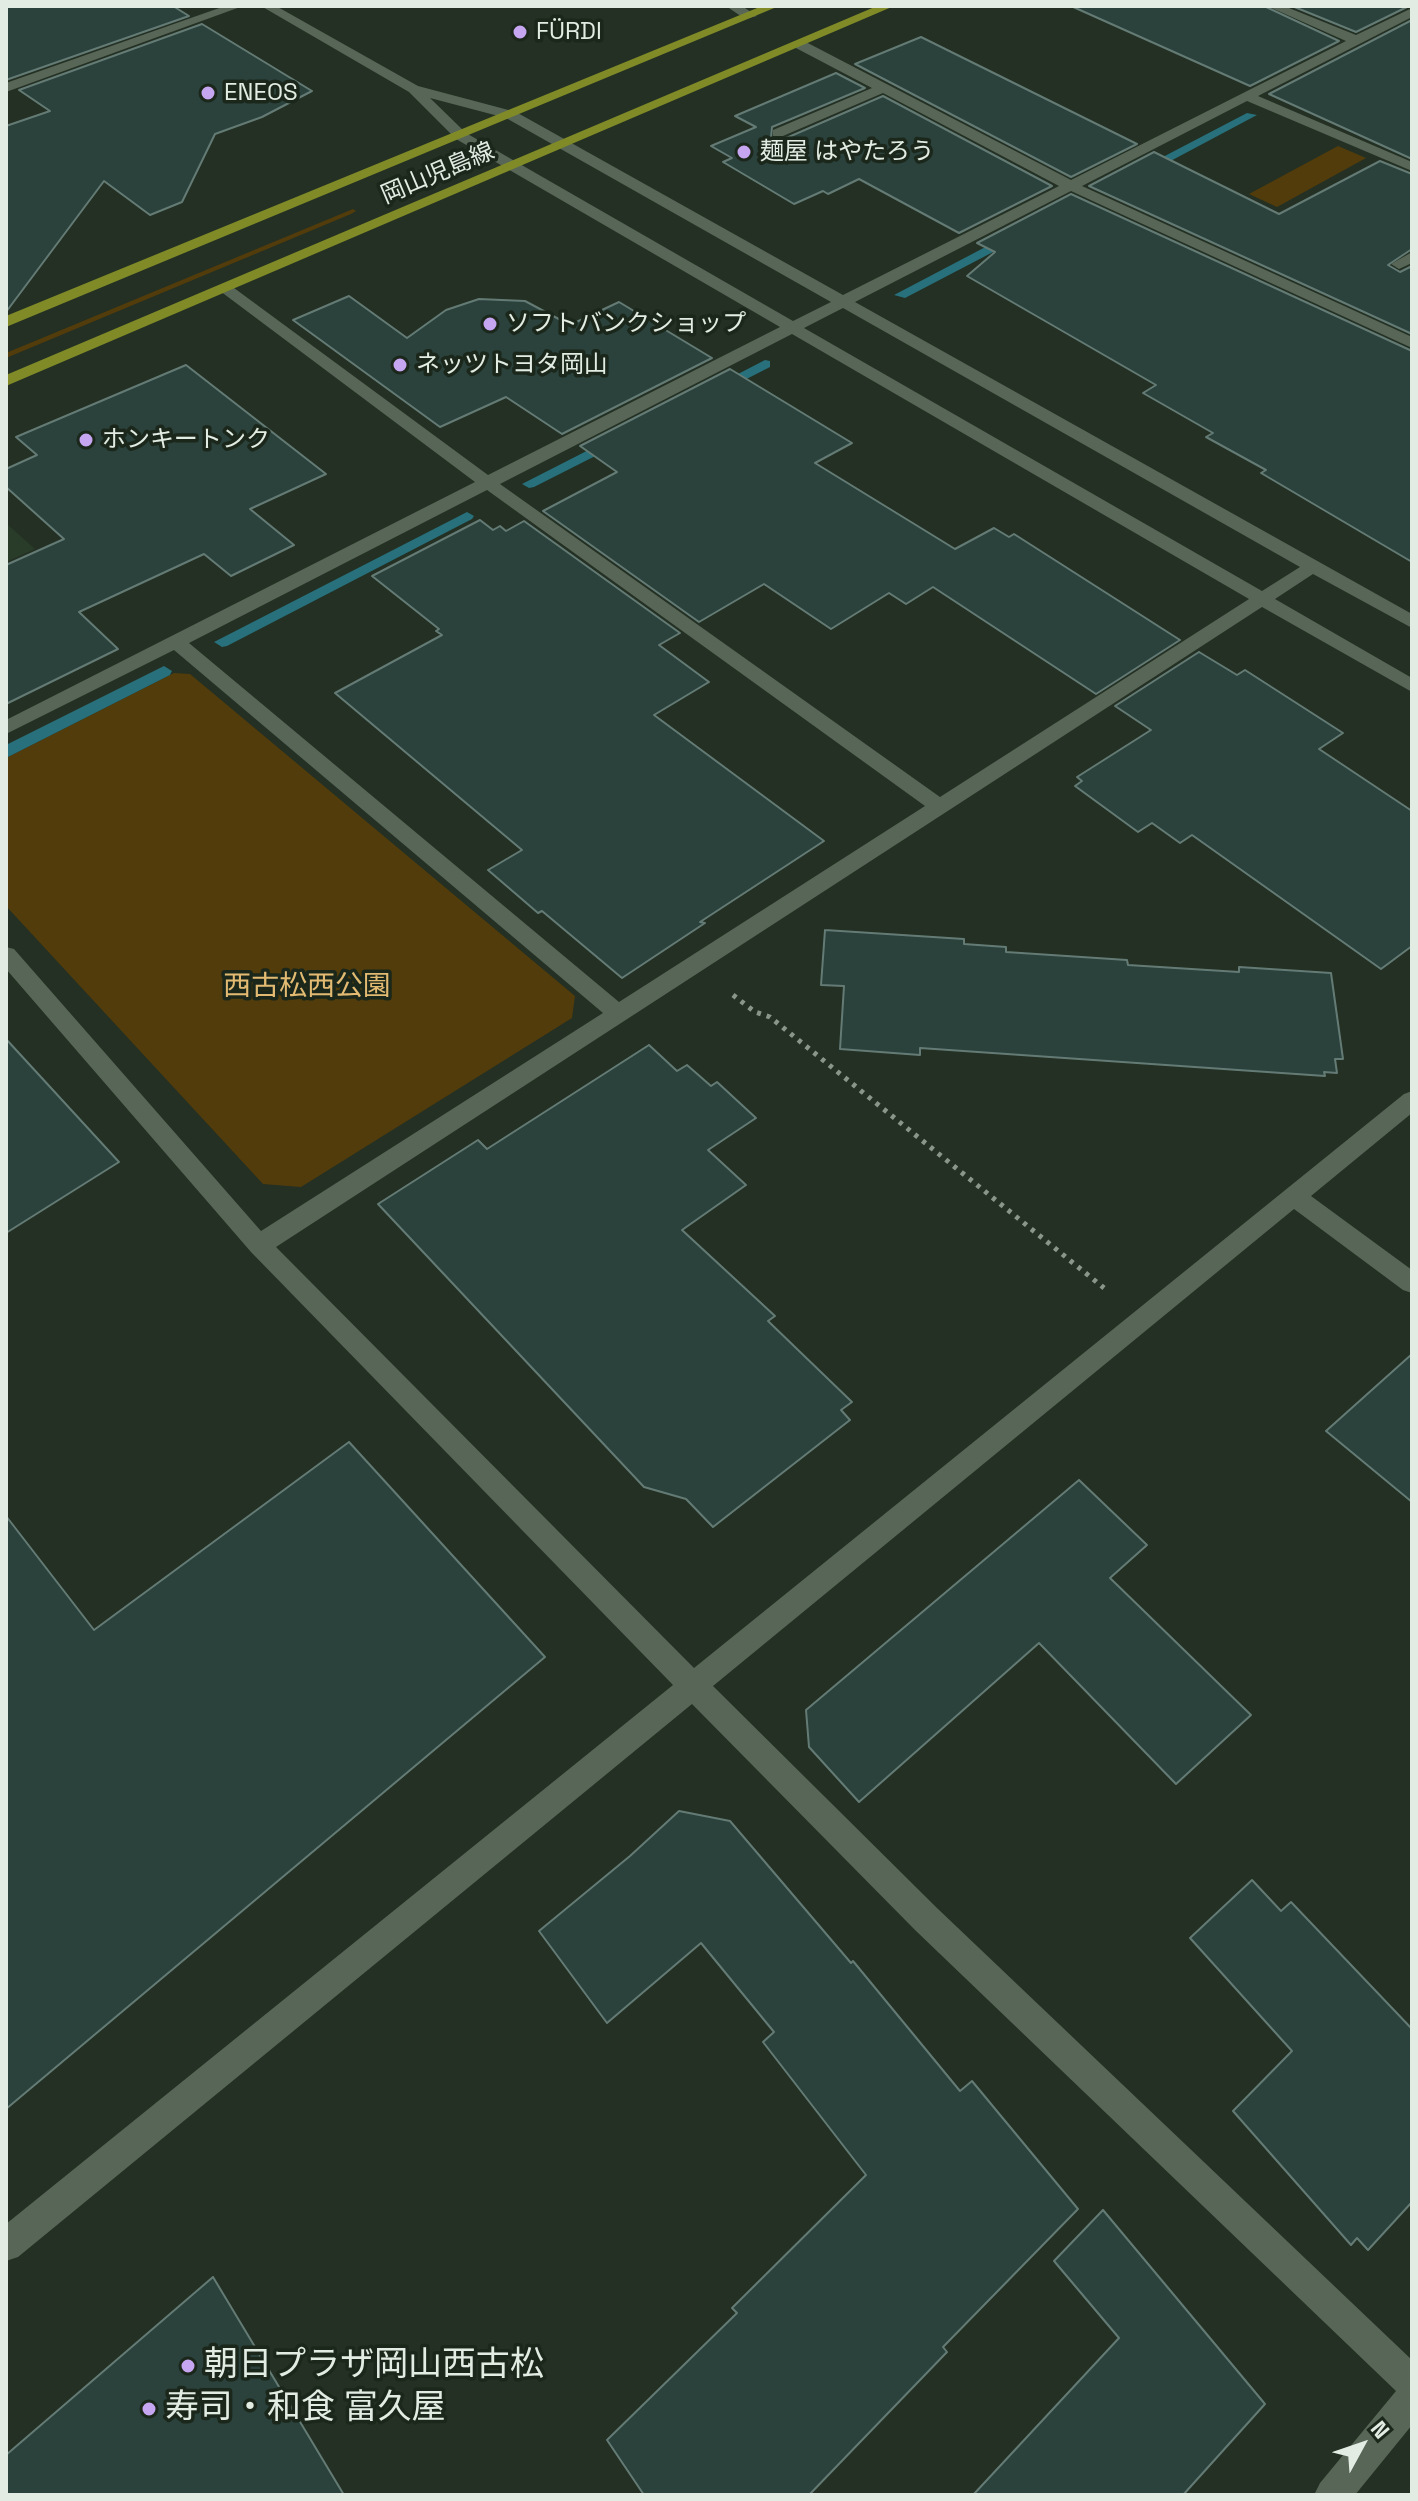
<!DOCTYPE html>
<meta charset="utf-8">
<style>
body{margin:0}
#map{position:relative;width:1418px;height:2501px;overflow:hidden;background:#233023;font-family:"Space Grotesk",sans-serif}
canvas{display:block}
.frame{position:absolute;inset:0;border:8px solid #e3ece3;pointer-events:none}
.north{position:absolute;left:1322px;top:2405px;width:80px;height:80px;-webkit-text-stroke:6px #1a271a;paint-order:stroke;rotate:50deg;font-size:22px;font-weight:700;line-height:32px;text-align:center;color:#e3ece3}
.north::after{content:'';display:block;margin:auto;width:28px;height:36px;background:#e3ece3;clip-path:polygon(50% 0,100% 100%,50% 72%,0 100%)}
</style>
<div id="map">
<canvas width="1418" height="2501"></canvas>
<div class="frame"></div>
<div class="north">N</div>
</div>
<script>
const ctx = document.querySelector('canvas').getContext('2d');
ctx.lineJoin = 'round';
function fill(path, color) {
  ctx.fillStyle = color;
  ctx.fill(path, 'evenodd');
}
function shape(rows) {
  const path = new Path2D();
  for (const r of rows) {
    path.moveTo(r[0], r[1]);
    for (let i = 2; i < r.length; i += 2) path.lineTo(r[i], r[i + 1]);
  }
  return path;
}
function strokePath(path, color, width, dash) {
  ctx.strokeStyle = color;
  ctx.lineWidth = width;
  ctx.lineCap = dash ? 'butt' : 'round';
  ctx.setLineDash(dash || []);
  ctx.stroke(path);
}
function label(font, color, halo, rows, align = 'center') {
  ctx.font = font + ' "Space Grotesk","Noto Sans JP",sans-serif';
  ctx.lineWidth = 7;
  ctx.setLineDash([]);
  ctx.textBaseline = 'middle';
  ctx.strokeStyle = halo;
  ctx.fillStyle = color;
  for (const [text, x, y, turn = 0] of rows) {
    ctx.save();
    ctx.translate(x, y);
    ctx.rotate((+turn || 0) * Math.PI / 180);
    ctx.textAlign = isNaN(turn) ? turn : align;
    if (halo) ctx.strokeText(text, 0, 0);
    ctx.fillText(text, 0, 0);
    ctx.restore();
  }
}
const built = shape([
 [6,523,35,549,6,562]
]);
const green = shape([
 [1338,146,1366,158,1277,207,1249,194],
 [353,209,356,211,351,214,6,358,6,353],
 [174,673,190,674,575,996,572,1018,301,1187,263,1184,6,906,6,758]
]);
const stream = shape([
 [1247,113,1257,115,1148,173,1138,170,1247,113],
 [1014,232,1020,236,1018,239,905,298,894,295,1014,232],
 [765,360,770,361,770,367,723,391,711,388,765,360],
 [612,438,619,442,617,445,534,487,529,488,522,484,612,438],
 [467,512,474,516,472,519,227,646,222,647,214,642,467,512],
 [164,666,172,671,170,675,6,758,6,745,164,666]
]);
const building = shape([
 [6,6,173,6,189,16,6,80,6,6],
 [1071,6,1264,6,1339,41,1250,86,1071,6],
 [1292,6,1409,6,1356,32,1292,6],
 [1412,20,1412,159,1269,94,1412,20],
 [202,24,312,91,262,117,215,134,182,202,150,215,104,181,6,312,6,126,50,111,19,90,202,24],
 [921,37,1137,144,1071,177,855,64,921,37],
 [836,73,865,88,772,127,771,138,784,139,883,96,1052,186,959,233,859,179,828,194,823,191,794,204,723,162,732,158,711,146,756,127,735,116,836,73],
 [1154,152,1279,214,1380,161,1412,174,1412,249,1388,265,1400,272,1412,266,1412,334,1089,186,1154,152],
 [1071,194,1412,351,1412,562,1261,473,1266,470,1206,437,1213,433,1143,393,1156,385,967,276,995,252,977,243,1071,194],
 [349,296,407,338,446,310,479,299,525,301,570,325,619,302,712,358,562,434,506,397,440,427,293,320,349,296],
 [186,365,326,474,250,509,294,545,231,576,204,554,79,612,118,649,6,704,6,565,64,539,6,487,6,469,37,455,16,437,186,365],
 [730,369,852,443,815,463,955,549,994,528,1009,537,1014,534,1180,640,1096,694,933,587,906,604,889,593,831,629,764,584,699,622,543,511,617,472,580,446,730,369],
 [480,520,493,530,500,526,506,531,524,521,680,633,659,645,709,682,654,715,824,841,700,922,705,923,622,978,542,911,538,913,488,870,522,850,335,693,442,635,436,631,439,629,372,576,480,520],
 [1199,652,1237,675,1245,670,1343,733,1319,749,1412,811,1412,946,1381,969,1192,835,1180,843,1152,823,1138,832,1075,786,1082,781,1077,777,1151,730,1115,706,1199,652],
 [825,930,964,939,964,944,1006,947,1006,952,1127,960,1128,965,1239,972,1239,967,1331,973,1343,1059,1335,1059,1337,1073,1324,1072,1325,1076,920,1048,920,1055,840,1049,844,986,821,985,825,930],
 [6,1039,119,1162,6,1233,6,1039],
 [649,1045,677,1071,687,1065,711,1086,717,1082,756,1118,708,1150,746,1185,682,1230,775,1316,768,1321,852,1402,841,1410,850,1420,713,1527,686,1499,644,1487,378,1204,478,1140,487,1149,649,1045],
 [1412,1354,1412,1502,1326,1431,1412,1354],
 [349,1442,545,1657,6,2109,6,1516,94,1630,349,1442],
 [1079,1480,1147,1545,1110,1578,1251,1715,1176,1784,1039,1643,859,1802,809,1747,806,1710,1079,1480],
 [679,1811,730,1821,851,1963,853,1961,960,2091,972,2081,1078,2209,943,2347,947,2352,809,2495,644,2495,607,2440,737,2313,732,2308,866,2175,763,2042,774,2032,701,1943,607,2023,539,1931,630,1856,679,1811],
 [1252,1880,1281,1911,1291,1902,1412,2029,1412,2202,1368,2250,1357,2238,1351,2245,1233,2111,1292,2051,1190,1938,1252,1880],
 [1103,2210,1265,2404,1183,2495,973,2495,1119,2338,1054,2261,1103,2210],
 [213,2277,344,2495,6,2495,6,2455,213,2277]
]);
const path = shape([
 [733,995,755,1012,770,1017,1104,1288]
]);
const minor = shape([
 [225,6,243,6,6,92,6,83,225,6],
 [261,6,276,6,418,86,516,112,843,295,1059,186,883,93,783,136,773,136,773,130,872,88,794,47,794,41,804,41,1071,180,1346,41,1267,6,1284,6,1356,35,1412,8,1412,17,1258,96,1412,162,1412,171,1247,101,1082,186,1412,337,1412,348,1071,191,855,302,1412,614,1412,628,1313,574,1275,599,1412,678,1412,692,1262,607,276,1247,694,1668,1404,1094,1412,1091,1412,1113,1311,1196,1412,1270,1412,1293,1403,1290,1294,1209,713,1686,937,1908,1412,2360,1412,2425,1355,2495,1314,2495,1320,2483,1396,2391,915,1930,692,1704,18,2257,6,2261,6,2224,673,1685,251,1252,6,969,6,947,14,949,261,1231,603,1013,174,650,6,734,6,720,475,482,220,291,220,285,230,285,488,475,780,327,456,139,409,92,261,6],
 [430,98,506,118,831,302,793,321,466,133,430,98],
 [843,308,1300,567,1262,591,804,328,843,308],
 [792,334,1249,599,940,797,500,484,792,334],
 [487,490,925,806,619,1002,189,643,487,490],
 [726,6,742,6,757,16,745,19,726,6],
 [1412,252,1412,263,1399,269,1391,264,1412,252]
]);
const major = shape([
 [762,6,779,6,6,327,6,316,762,6],
 [877,6,894,6,6,386,6,375,877,6]
]);
const markers = [
 [520,32,8,"#c6a6f0"],
 [208,93,8,"#c6a6f0"],
 [744,152,8,"#c6a6f0"],
 [490,324,8,"#c6a6f0"],
 [400,365,8,"#c6a6f0"],
 [86,440,8,"#c6a6f0"],
 [188,2366,8,"#c6a6f0"],
 [149,2409,8,"#c6a6f0"]
];
const farPoinames = [
 ["FÜRDI",536,32],
 ["ENEOS",224,93],
 ["麺屋 はやたろう",760,152],
 ["ソフトバンクショップ",506,324],
 ["ネッツトヨタ岡山",416,365],
 ["ホンキートンク",102,440]
];
const farStreetnames = [
 ["岡山児島線",438,174,-23]
];
const parkNames = [
 ["西古松西公園",307,987]
];
const nearPoinames = [
 ["朝日プラザ岡山西古松",204,2366],
 ["寿司・和食 富久屋",165,2409]
];
fill(built, '#293b29');
fill(green, '#533c0b');
fill(stream, '#28707b');
fill(building, '#2b413c');
strokePath(building, '#647b75', 2);
strokePath(path, '#8b968b', 5, [4, 6]);
fill(minor, '#576657');
fill(major, '#808b28');
for (const [x, y, r, color] of markers) {
  const dot = new Path2D();
  dot.arc(x, y, r, 0, 2 * Math.PI);
  ctx.fillStyle = color;
  ctx.fill(dot);
  strokePath(dot, '#1a271a', 3);
}
label('24px', '#e3ece3', '#1a271a', farPoinames, 'left');
label('24px', '#e3ece3', '#1a271a', farStreetnames);
label('28px', '#e2ba72', '#1a271a', parkNames);
label('34px', '#e3ece3', '#1a271a', nearPoinames, 'left');
</script>
